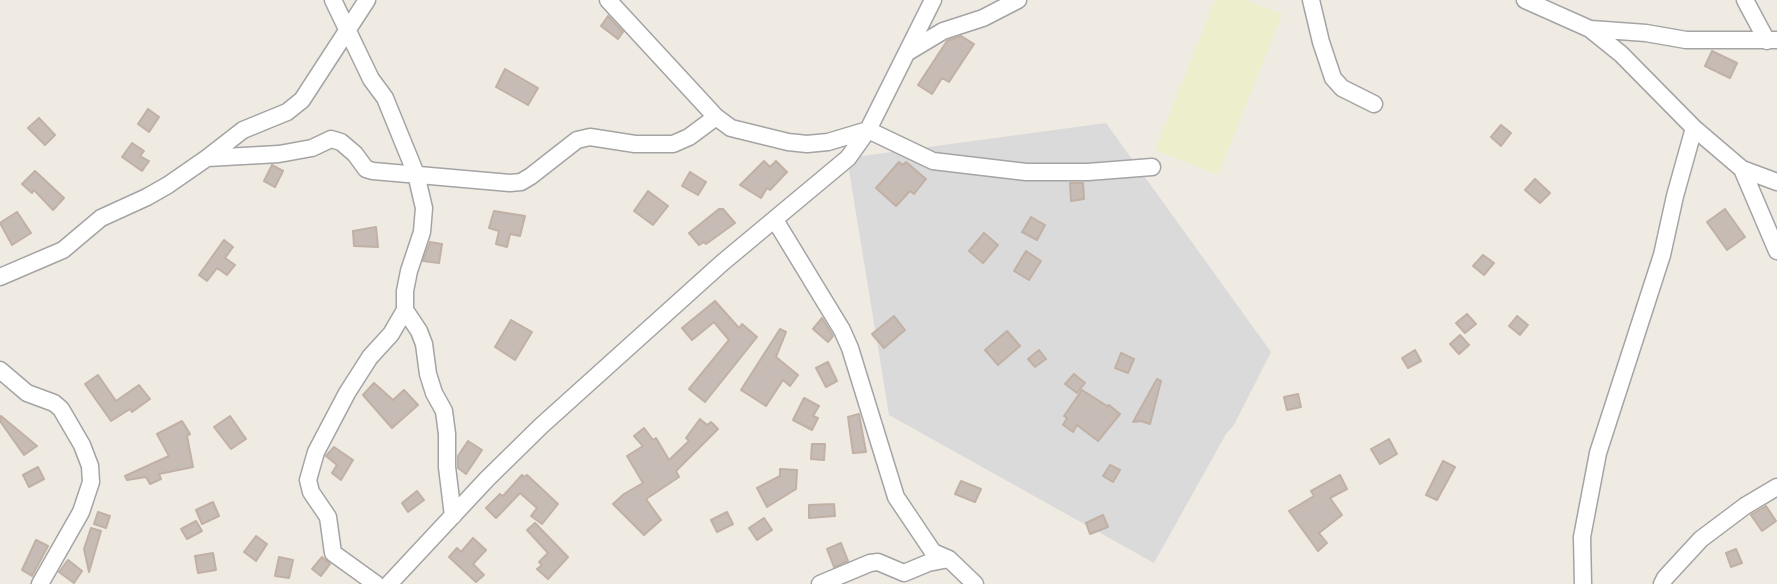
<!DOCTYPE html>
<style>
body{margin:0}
canvas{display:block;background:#efeae2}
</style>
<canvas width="1777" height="584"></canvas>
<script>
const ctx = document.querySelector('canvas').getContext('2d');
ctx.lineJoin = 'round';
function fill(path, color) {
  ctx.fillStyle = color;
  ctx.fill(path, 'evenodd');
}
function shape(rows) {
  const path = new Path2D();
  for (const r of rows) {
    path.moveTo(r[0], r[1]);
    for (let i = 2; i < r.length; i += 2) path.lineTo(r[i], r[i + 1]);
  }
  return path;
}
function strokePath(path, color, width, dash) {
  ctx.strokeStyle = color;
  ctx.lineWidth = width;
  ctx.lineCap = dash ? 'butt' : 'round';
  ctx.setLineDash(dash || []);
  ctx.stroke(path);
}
const residential = shape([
 [1106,123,1271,352,1234,425,1226,434,1154,563,889,415,847,158]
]);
const farmland = shape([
 [1215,0,1246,0,1282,14,1218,175,1155,150]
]);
const building = shape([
 [608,16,623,32,618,39,601,26,608,16],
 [961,36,974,44,949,82,942,78,932,94,918,85,947,41,961,36],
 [1712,51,1737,63,1730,78,1705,66,1712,51],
 [505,69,538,88,528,105,496,87,505,69],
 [148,109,159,117,149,132,138,124,148,109],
 [39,118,55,135,45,145,28,128,39,118],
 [1501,125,1511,133,1501,146,1491,137,1501,125],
 [132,143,144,151,140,156,149,161,142,171,122,157,132,143],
 [764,161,770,167,776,161,787,172,770,190,767,188,761,198,740,185,764,161],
 [899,162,903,165,906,162,926,179,914,194,910,191,896,206,876,188,899,162],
 [272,165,283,171,275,187,264,181,272,165],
 [35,171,64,198,53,210,34,190,32,193,22,184,35,171],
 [690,172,706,182,698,195,682,186,690,172],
 [1535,179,1550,193,1540,203,1525,190,1535,179],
 [1070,183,1083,183,1084,199,1071,201,1070,183],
 [648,191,668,206,653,225,634,211,648,191],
 [719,209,723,209,735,223,706,244,704,242,699,245,689,233,719,209],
 [1725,209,1745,237,1727,250,1707,222,1725,209],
 [494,211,525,216,520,236,510,234,507,247,496,244,499,231,489,228,494,211],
 [17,212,31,233,12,245,0,223,17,212],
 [1031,217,1045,225,1037,240,1022,232,1031,217],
 [376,227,378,247,354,246,353,231,376,227],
 [984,233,998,245,983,263,969,251,984,233],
 [224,240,233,247,225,258,235,265,227,275,217,268,207,281,199,275,224,240],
 [430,242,442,244,439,263,423,261,430,242],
 [1026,251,1041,261,1029,280,1014,271,1026,251],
 [1483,255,1494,263,1484,275,1473,266,1483,255],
 [715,301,739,328,742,324,757,337,705,402,689,389,729,340,714,322,692,340,682,328,715,301],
 [1467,314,1476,324,1465,333,1456,323,1467,314],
 [894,316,905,330,884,348,872,334,894,316],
 [1517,316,1528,325,1520,335,1509,326,1517,316],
 [822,318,833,336,828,342,813,329,822,318],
 [511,320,532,332,515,360,495,347,511,320],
 [780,329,786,332,776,357,798,375,790,386,783,380,766,406,741,390,780,329],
 [1007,331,1020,346,998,365,985,350,1007,331],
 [1460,335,1469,345,1459,354,1450,344,1460,335],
 [1039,350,1046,359,1035,367,1028,359,1039,350],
 [1415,350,1421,361,1408,368,1402,358,1415,350],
 [1121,353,1134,359,1128,373,1115,368,1121,353],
 [828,362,837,381,826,387,816,368,828,362],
 [1074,374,1085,383,1077,393,1065,384,1074,374],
 [98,375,116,401,139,385,150,399,132,412,130,409,111,421,85,384,98,375],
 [1157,379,1161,381,1150,424,1141,421,1133,422,1157,379],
 [374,383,393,400,404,390,418,405,392,428,363,395,374,383],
 [1082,390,1107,406,1109,405,1120,414,1098,441,1077,425,1073,432,1063,425,1067,418,1064,416,1082,390],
 [1298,394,1301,407,1287,410,1284,397,1298,394],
 [804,398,819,406,813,416,818,418,812,430,793,420,804,398],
 [859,414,866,452,853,453,848,417,859,414],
 [1,416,37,446,24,455,0,421,1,416],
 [230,416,246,439,231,449,214,427,230,416],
 [700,419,707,425,711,422,718,429,676,471,679,477,646,499,661,520,644,535,613,504,624,494,643,483,627,456,643,446,634,436,644,428,653,440,656,438,669,460,689,441,686,438,700,419],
 [182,421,190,434,187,436,193,467,159,474,161,479,150,484,146,477,127,480,125,476,169,456,157,434,182,421],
 [1389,439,1397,454,1380,464,1371,449,1389,439],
 [468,441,482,450,466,474,458,468,458,456,468,441],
 [812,444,825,444,824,460,811,459,812,444],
 [334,447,353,460,341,480,332,473,337,465,326,456,334,447],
 [1443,461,1455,467,1437,500,1426,495,1443,461],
 [1110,465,1120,470,1113,482,1103,476,1110,465],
 [38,467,44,479,29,487,23,475,38,467],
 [780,469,797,470,796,489,767,507,757,488,780,476,780,469],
 [522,475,524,477,527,475,558,504,542,524,531,516,537,508,520,493,496,518,486,508,500,494,503,496,522,475],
 [1340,475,1347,489,1330,498,1342,515,1319,533,1327,543,1318,551,1289,511,1314,496,1311,491,1340,475],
 [961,481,981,489,975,502,955,494,961,481],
 [417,491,424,500,408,512,402,503,417,491],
 [213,502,219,516,202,524,196,510,213,502],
 [834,504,835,516,809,518,809,505,834,504],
 [1766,506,1776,521,1762,531,1751,515,1766,506],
 [98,512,110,516,106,528,94,524,98,512],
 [727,512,733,524,717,532,711,520,727,512],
 [1103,515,1108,527,1090,534,1086,523,1103,515],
 [764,518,772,530,757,540,749,528,764,518],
 [196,521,202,531,187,539,181,529,196,521],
 [535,523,568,557,548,579,537,569,542,565,539,562,548,553,527,530,535,523],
 [91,528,101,531,89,572,84,549,91,528],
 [256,536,267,544,256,561,244,552,256,536],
 [473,538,486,550,473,564,484,575,476,582,449,557,457,548,461,552,473,538],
 [36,540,48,546,32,576,22,570,36,540],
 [841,543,848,561,834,567,827,549,841,543],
 [1736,549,1742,563,1731,567,1726,553,1736,549],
 [213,553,216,570,198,573,195,556,213,553],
 [279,557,293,560,289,578,275,576,279,557],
 [322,557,330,564,321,576,312,569,322,557],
 [68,560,82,571,74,583,59,572,68,560]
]);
const minor = shape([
 [333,0,371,79,385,98,416,174,424,208,422,232,409,271,405,291,405,310,419,331,424,344,428,374,434,393,444,411,447,434,447,467,453,516],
 [608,0,716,117,731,128,788,142,807,144,828,142,868,130,933,161,1026,172,1088,172,1152,167],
 [1311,0,1321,42,1333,78,1342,88,1374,104],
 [1525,0,1590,29,1621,54,1694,128,1742,169,1777,182],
 [1745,0,1767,41],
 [1591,29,1646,33,1686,40,1777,40],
 [908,52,943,31,983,18,1018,0],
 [207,158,279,154,312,148,331,139,341,142,355,154,366,169,373,171,510,183,521,182,531,176,577,140,590,137,635,144,673,144,689,137,716,117],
 [1742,169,1777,251],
 [775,220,842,330,850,348,896,497,933,552,949,559,975,584],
 [0,277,63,250,101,218,147,197,168,185,207,158,243,130,287,112,302,100,367,0],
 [0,370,27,393,54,403,61,409,82,445,90,466,91,482,81,512,40,584],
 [376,584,333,553,328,517,311,492,308,480,316,452,347,393,370,357,391,334,405,310],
 [389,584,487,479,541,426,722,263,848,158,868,130,933,0],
 [820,584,870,563,878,562,904,573,928,563,949,559],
 [1583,584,1582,537,1598,453,1662,255,1675,196,1694,128],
 [1662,584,1665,578,1701,539,1745,506,1777,487]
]);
fill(residential, '#dbdada');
fill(farmland, '#edefcc');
fill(building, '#c7bcb5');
strokePath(building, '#c1b0a4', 2);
strokePath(minor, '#a4a4a4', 19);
strokePath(minor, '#fff', 16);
</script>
